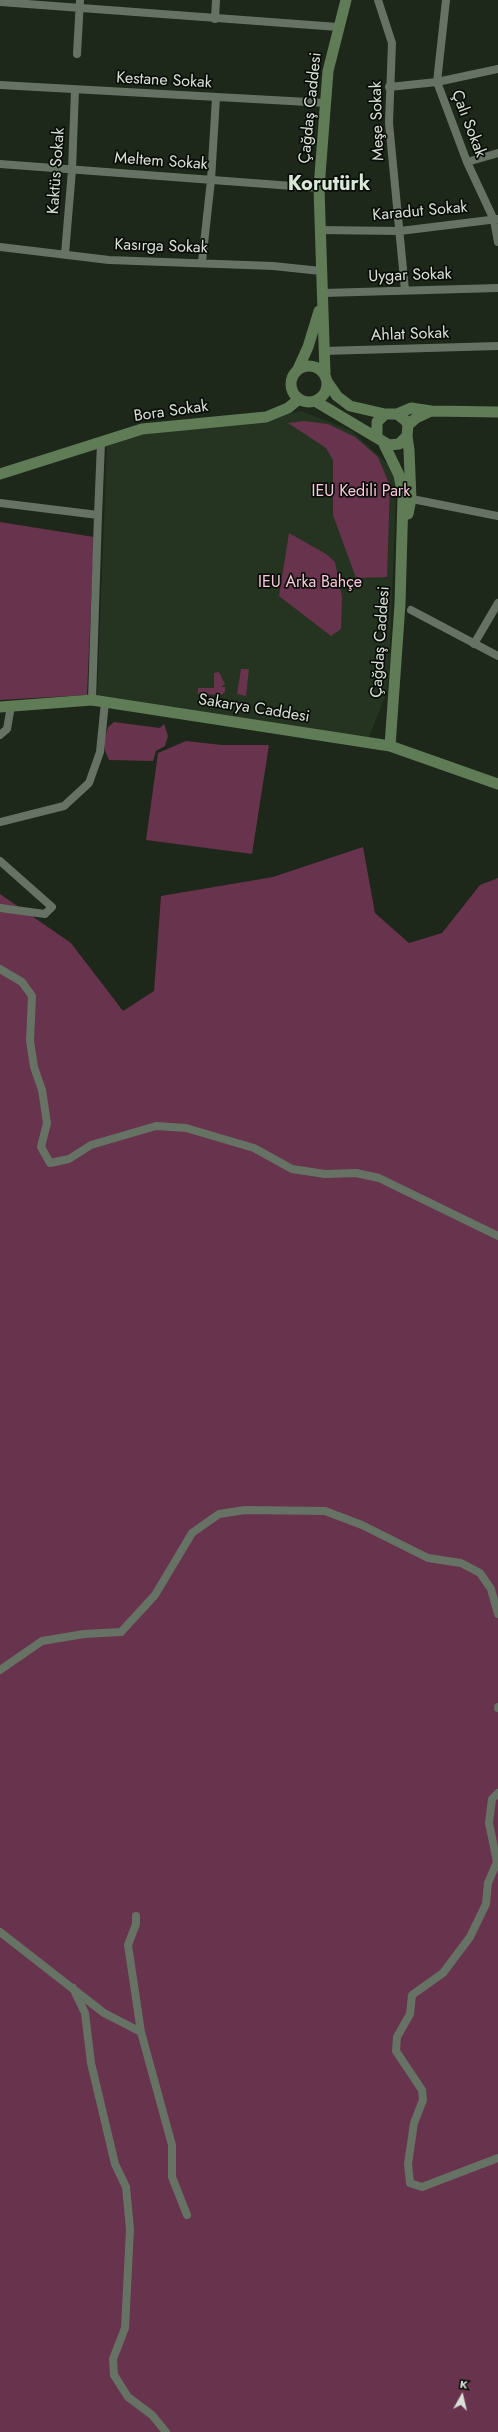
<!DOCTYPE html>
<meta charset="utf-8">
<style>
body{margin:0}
#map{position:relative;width:498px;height:2432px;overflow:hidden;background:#1d271a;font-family:Jost,sans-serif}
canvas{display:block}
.north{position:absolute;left:442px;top:2376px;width:40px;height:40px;-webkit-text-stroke:3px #0a0e09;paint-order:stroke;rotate:8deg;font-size:11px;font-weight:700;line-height:16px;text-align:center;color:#d9e0d7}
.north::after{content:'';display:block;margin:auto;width:14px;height:18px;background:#d9e0d7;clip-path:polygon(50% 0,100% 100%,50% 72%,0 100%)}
</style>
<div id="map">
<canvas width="498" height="2432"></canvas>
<div class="north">K</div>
</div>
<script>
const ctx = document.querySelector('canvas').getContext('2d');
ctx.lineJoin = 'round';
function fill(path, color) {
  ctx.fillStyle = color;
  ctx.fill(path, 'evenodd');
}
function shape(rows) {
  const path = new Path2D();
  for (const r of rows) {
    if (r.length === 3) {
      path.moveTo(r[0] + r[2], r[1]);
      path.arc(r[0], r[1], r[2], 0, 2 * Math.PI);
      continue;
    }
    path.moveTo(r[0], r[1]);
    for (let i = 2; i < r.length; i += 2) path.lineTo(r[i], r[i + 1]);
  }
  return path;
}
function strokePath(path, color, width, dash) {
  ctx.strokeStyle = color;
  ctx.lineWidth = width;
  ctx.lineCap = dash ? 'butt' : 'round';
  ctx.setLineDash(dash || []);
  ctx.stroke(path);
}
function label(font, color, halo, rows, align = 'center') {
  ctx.font = font + ' Jost,sans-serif';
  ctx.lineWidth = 3.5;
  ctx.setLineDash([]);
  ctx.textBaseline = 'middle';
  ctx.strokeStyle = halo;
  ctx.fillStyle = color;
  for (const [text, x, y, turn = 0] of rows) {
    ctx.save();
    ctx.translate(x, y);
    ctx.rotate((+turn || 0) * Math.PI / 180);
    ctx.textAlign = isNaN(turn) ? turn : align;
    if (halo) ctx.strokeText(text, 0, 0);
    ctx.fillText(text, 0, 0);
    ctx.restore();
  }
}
const built = shape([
 [301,411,352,431,397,473,389,671,387,692,367,742,97,696,107,445,142,433,248,422]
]);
const green = shape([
 [304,421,328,424,355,437,378,457,390,486,387,577,356,578,333,515,333,460,326,448,288,423],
 [0,522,94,537,87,695,0,700],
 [289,533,326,554,335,562,342,597,341,629,331,636,279,596],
 [241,669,249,669,246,696,237,694],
 [219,672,225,684,221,687,225,687,225,692,221,695,198,694,198,688,214,688,214,673],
 [114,722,160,728,164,724,168,736,165,746,156,751,153,761,109,760,105,751,104,741,108,727],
 [186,741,222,745,269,745,252,854,146,840,158,753],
 [363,847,375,913,409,943,442,933,480,885,498,878,498,2432,0,2432,0,894,71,943,123,1011,154,991,161,896,273,877]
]);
const street = shape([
 [378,0,392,43,389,123,405,290],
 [446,0,437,82,467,162,494,220,498,242],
 [0,2,338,27],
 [215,19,216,0],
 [77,54,80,0],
 [0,85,326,103],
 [389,87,437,82,498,69],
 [467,162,498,153],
 [0,164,319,188],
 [319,230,400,231,498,219],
 [0,247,109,260,273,266,321,271],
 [65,254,72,170,75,90],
 [202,262,211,180,216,98],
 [323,293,498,288],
 [323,351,498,346],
 [407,498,498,516],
 [0,503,98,515,92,700],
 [98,515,101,443],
 [411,610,498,656],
 [474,644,498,603],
 [0,735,7,729,11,706],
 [0,822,64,806,89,783,100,752,105,702],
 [0,861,52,907,45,914,0,908],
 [0,969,22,982,32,996,30,1041,34,1067,42,1090,47,1123,41,1147,50,1163,69,1159,91,1145,156,1126,186,1128,254,1148,292,1169,325,1174,356,1173,379,1178,498,1236],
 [0,1670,42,1641,84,1634,121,1632,155,1595,192,1533,219,1514,245,1510,325,1511,362,1525,428,1558,461,1563,480,1573,491,1589,498,1614],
 [498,1707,498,1708],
 [498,1793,492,1799,489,1823,497,1862,488,1883,486,1904,470,1937,443,1973,412,1995,410,2014,397,2037,396,2051,422,2090,423,2100,414,2123,408,2164,410,2183,422,2187,498,2158],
 [136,1916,136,1924,128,1945,141,2032,172,2145,172,2177,187,2215],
 [0,1932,104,2013,141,2032],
 [73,1988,85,2013,91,2063,115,2164,126,2187,130,2229,125,2328,113,2359,114,2375,128,2397,152,2415,166,2432]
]);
const secondary = shape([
 [309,384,18],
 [298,369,308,347,319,311],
 [325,373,319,188,328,71,346,0],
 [328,383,337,396,350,406,385,414],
 [315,401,389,445,399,444,407,436,408,425,405,420,397,414,385,414,377,422,377,436],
 [397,414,411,408,431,411,498,412],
 [408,425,416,418,431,411],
 [407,436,409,450,411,499,408,514],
 [384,444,399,475,403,497,400,604,390,746],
 [0,474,142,429,266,417,288,408,299,399],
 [0,707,92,700,105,702,390,746,498,784]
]);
const streetNames = [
 ["Kestane Sokak",164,81,3],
 ["Çağdaş Caddesi",311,108,-84],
 ["Meşe Sokak",378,121,-92],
 ["Çalı Sokak",468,124,69],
 ["Meltem Sokak",161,162,4],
 ["Kaktüs Sokak",57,171,-86],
 ["Karadut Sokak",420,212,-5],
 ["Kasırga Sokak",161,247,2],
 ["Uygar Sokak",410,276,-2],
 ["Ahlat Sokak",410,335,-2],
 ["Bora Sokak",171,412,-8],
 ["Çağdaş Caddesi",381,642,-86],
 ["Sakarya Caddesi",254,709,9]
];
const parkNames = [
 ["IEU Kedili Park",361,492],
 ["IEU Arka Bahçe",310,583]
];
const districtNames = [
 ["Korutürk",329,185]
];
fill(built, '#253321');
fill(green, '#68334d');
strokePath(street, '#667263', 8);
strokePath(secondary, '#5f7c56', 11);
label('16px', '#d9e0d7', '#0a0e09', streetNames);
label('16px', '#fac7dc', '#0a0e09', parkNames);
label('bold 20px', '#dae8d7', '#0a0e09', districtNames);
</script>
